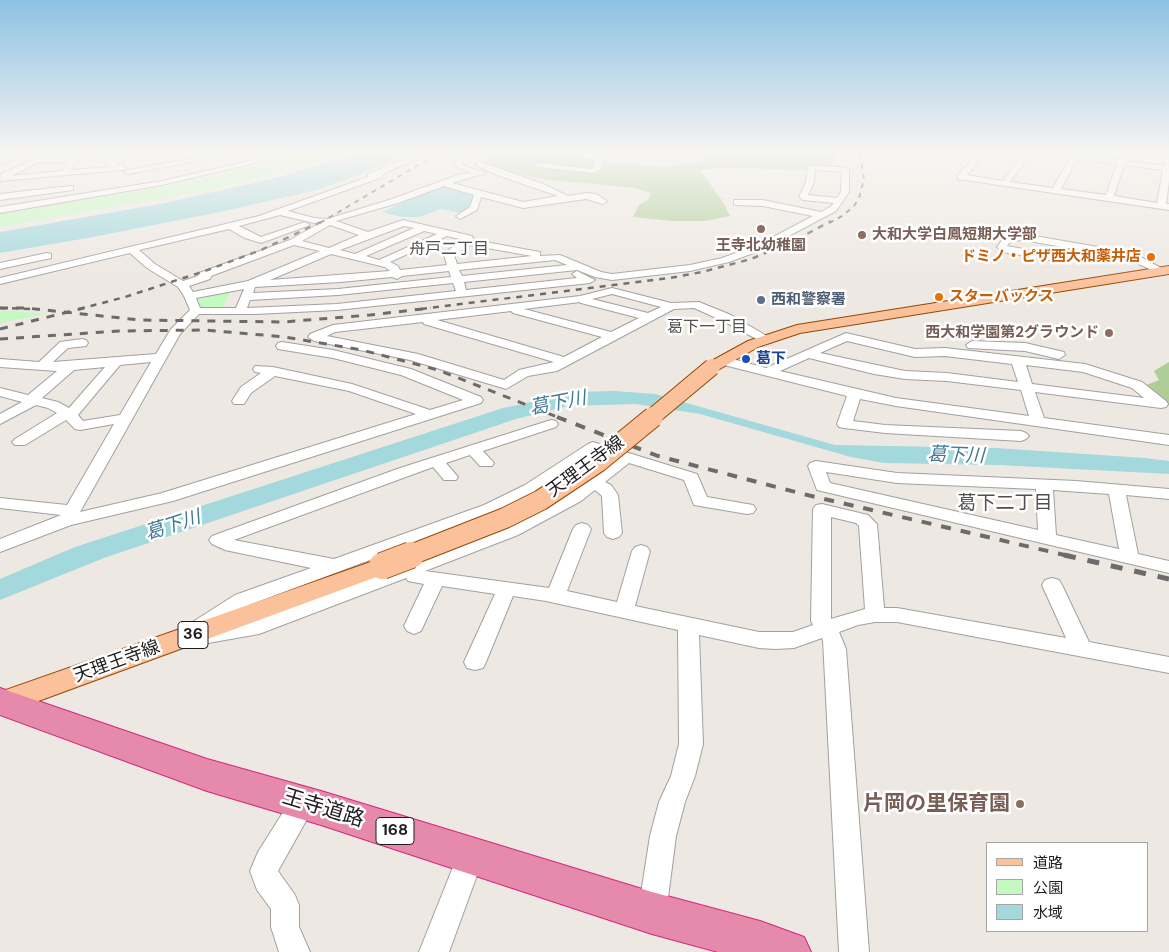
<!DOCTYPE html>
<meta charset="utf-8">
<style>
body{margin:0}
#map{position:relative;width:1169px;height:952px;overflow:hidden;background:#eee8e2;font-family:"DM Sans","Noto Sans JP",sans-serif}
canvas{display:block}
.legend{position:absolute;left:986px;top:842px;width:162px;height:90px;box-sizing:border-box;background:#fff;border:1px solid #a5a5a5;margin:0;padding:6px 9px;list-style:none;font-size:15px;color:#1d1d1d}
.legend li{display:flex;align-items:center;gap:10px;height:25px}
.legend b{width:25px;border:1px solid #a5a5a5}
</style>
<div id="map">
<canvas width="1169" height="952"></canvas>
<ul class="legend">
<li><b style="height:6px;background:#fbc19b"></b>道路</li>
<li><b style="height:14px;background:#c4f9bf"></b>公園</li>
<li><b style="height:14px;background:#a3d8dc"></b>水域</li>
</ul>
</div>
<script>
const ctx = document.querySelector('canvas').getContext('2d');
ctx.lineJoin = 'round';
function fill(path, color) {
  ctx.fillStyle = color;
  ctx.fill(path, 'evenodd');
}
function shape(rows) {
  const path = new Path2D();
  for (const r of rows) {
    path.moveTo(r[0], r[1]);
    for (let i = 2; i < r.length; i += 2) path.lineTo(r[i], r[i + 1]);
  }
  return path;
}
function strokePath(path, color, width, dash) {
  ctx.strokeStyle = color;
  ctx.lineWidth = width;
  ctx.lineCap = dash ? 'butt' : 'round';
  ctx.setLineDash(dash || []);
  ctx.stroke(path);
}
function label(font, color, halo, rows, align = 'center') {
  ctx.font = font + ' "DM Sans","Noto Sans JP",sans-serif';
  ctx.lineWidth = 5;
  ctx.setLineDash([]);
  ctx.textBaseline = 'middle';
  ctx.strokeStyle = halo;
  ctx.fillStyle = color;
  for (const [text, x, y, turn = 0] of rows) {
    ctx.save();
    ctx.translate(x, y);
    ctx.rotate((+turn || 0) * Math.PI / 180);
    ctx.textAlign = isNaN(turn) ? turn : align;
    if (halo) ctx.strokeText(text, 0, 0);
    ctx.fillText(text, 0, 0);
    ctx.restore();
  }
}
const forest = shape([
 [490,154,562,154,609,162,662,167,704,161,708,154,836,154,835,161,825,168,810,170,725,168,700,170,723,202,730,216,705,221,673,221,633,217,639,205,648,200,651,193,635,188,542,179,500,170,485,163,486,157],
 [1169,362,1169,406,1144,386,1159,380,1154,371]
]);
const park = shape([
 [299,154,338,154,272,174,209,190,0,227,0,212,186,182],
 [232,289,222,309,202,310,196,298,201,296],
 [0,311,14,311,44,314,0,323]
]);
const water = shape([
 [357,154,408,154,359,175,317,190,220,212,93,237,0,253,0,232,160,204,272,179],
 [444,184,475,194,469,210,461,213,441,209,420,217,401,217,382,212],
 [615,391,655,394,835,445,996,448,1144,458,1169,461,1169,474,999,465,884,463,851,457,700,414,636,404,568,406,516,419,104,558,0,600,0,579,75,547,503,408,579,392]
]);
const minor = shape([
 [21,154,33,154,0,164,0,160,21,154],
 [89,154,98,154,107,159,140,154,116,163,124,166,124,170,121,170,0,181,1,174,38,158,76,159,77,161,70,170,112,167,89,154],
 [39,162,68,163,62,171,11,176,39,162],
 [217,154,234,154,128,174,124,172,128,170,217,154],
 [279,154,293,154,162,185,0,213,0,207,162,181,279,154],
 [417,154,427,154,385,173,380,178,288,211,314,218,327,219,392,199,458,175,472,173,455,166,453,158,455,154,462,154,461,158,462,165,486,173,452,183,523,202,558,196,497,175,477,166,477,162,480,162,541,183,568,196,586,193,596,194,607,201,603,204,586,199,523,208,481,197,477,210,460,219,456,216,470,207,474,195,444,186,398,203,336,221,368,232,403,220,472,236,474,240,540,252,540,256,560,255,601,272,612,274,690,265,722,258,758,245,813,216,763,206,737,205,734,204,734,200,763,200,821,212,830,207,834,203,803,200,799,197,806,182,808,166,841,167,849,169,849,192,836,211,764,249,729,262,690,271,612,280,595,277,577,270,464,282,466,290,577,278,572,274,577,271,595,280,590,283,337,310,255,314,199,314,180,334,80,512,162,493,416,414,349,391,275,376,251,393,244,404,234,404,232,401,241,387,261,373,255,372,253,369,255,366,273,367,352,384,430,410,463,400,401,375,333,358,278,349,276,346,278,343,282,342,333,350,411,369,481,397,483,400,481,403,173,501,71,525,0,552,0,539,61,515,0,508,0,498,67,505,114,424,80,430,75,429,66,420,25,445,15,445,12,442,15,439,57,413,48,408,36,405,0,424,0,414,22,402,0,396,0,388,28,395,57,371,0,367,0,359,39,362,60,342,82,339,86,340,88,343,86,346,68,348,53,362,156,354,171,329,190,310,184,296,178,287,147,268,130,253,0,284,0,278,259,216,368,177,368,174,417,154],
 [815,170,842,172,841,192,837,198,808,195,814,182,815,170],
 [280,215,318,224,290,240,199,273,198,276,183,281,155,264,139,250,229,229,245,238,261,243,310,225,305,222,261,237,239,226,280,215],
 [330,225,359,235,329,248,302,241,330,225],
 [404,226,414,228,355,254,340,250,404,226],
 [424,231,437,234,379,260,366,256,424,231],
 [447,236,464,240,451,248,444,255,447,265,400,270,398,266,390,262,447,236],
 [294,245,320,251,248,281,193,292,189,286,210,279,211,276,294,245],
 [470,245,532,256,457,264,454,255,470,245],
 [331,254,385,267,390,271,270,280,331,254],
 [555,260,567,265,462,276,459,270,555,260],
 [449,271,451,277,338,289,253,293,255,287,341,282,392,277,397,279,402,276,449,271],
 [453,283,456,291,337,304,247,308,250,300,338,295,453,283],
 [244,289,236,308,200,308,196,298,244,289],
 [151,362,120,415,83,421,78,415,120,365,151,362],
 [105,367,69,408,58,402,42,398,74,370,105,367],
 [564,154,587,154,612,159,603,161,601,169,594,173,538,167,534,165,538,163,592,169,594,166,596,160,564,154],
 [977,154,984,154,967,175,1003,181,1023,154,1030,154,1010,182,1053,188,1070,158,1050,154,1079,154,1118,160,1120,154,1128,154,1125,161,1164,166,1165,157,1169,155,1169,181,1166,204,1169,204,1169,210,958,179,958,175,977,154],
 [1077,159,1117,164,1106,195,1061,189,1077,159],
 [1124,165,1163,170,1157,203,1114,196,1124,165],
 [70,186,73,186,73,190,0,200,0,194,70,186],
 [1023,234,1133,253,1167,271,1162,274,1158,273,1126,258,1104,254,1056,261,1007,253,997,247,1005,236,1023,234],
 [1023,240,1085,251,1056,255,1007,246,1011,241,1023,240],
 [47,253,51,254,51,258,0,269,0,263,47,253],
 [612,288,671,303,699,302,731,315,772,339,766,343,762,342,723,321,694,308,674,309,557,371,528,376,506,389,410,360,314,341,308,337,310,334,333,325,580,296,612,288],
 [612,294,661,307,648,313,592,299,612,294],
 [580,302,581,303,639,318,611,332,524,309,580,302],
 [511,311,513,313,602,337,564,357,437,320,511,311],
 [423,322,424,324,554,362,519,370,504,380,418,354,327,336,335,332,423,322],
 [846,333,915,349,945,348,1085,364,1142,382,1166,401,1168,404,1166,407,1161,408,1035,392,1044,418,1169,435,1169,445,896,406,860,399,853,421,885,425,1021,431,1026,433,1029,436,1026,439,1021,441,885,433,844,428,839,427,837,424,847,396,716,363,715,360,721,356,766,368,846,333],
 [847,341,915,357,945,356,1012,364,1018,382,947,373,905,371,820,353,847,341],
 [809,358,874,374,905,379,947,381,1021,390,1029,416,896,398,780,371,809,358],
 [1026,365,1083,372,1132,388,1144,398,1032,384,1026,365],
 [972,341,1025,343,1064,352,1065,355,1059,359,1025,351,968,348,966,345,972,341],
 [551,420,556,421,558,424,556,427,483,451,494,463,492,466,480,466,470,455,446,463,458,477,456,480,444,480,433,467,234,540,334,559,484,505,525,485,588,444,593,442,697,474,707,497,747,504,753,505,756,509,753,513,747,514,694,505,684,480,629,463,605,482,611,485,618,495,622,533,619,537,613,539,607,537,604,533,602,496,595,490,581,501,518,535,425,571,549,588,573,529,576,525,582,523,588,525,591,529,567,591,617,602,632,551,635,547,641,545,647,547,650,551,635,606,759,632,793,632,813,625,811,621,813,509,816,505,822,504,868,515,877,524,884,608,897,608,1066,638,1042,585,1045,580,1052,578,1059,580,1062,585,1089,642,1169,657,1169,673,897,622,875,622,858,625,839,632,846,649,869,952,839,952,823,640,822,638,794,648,775,649,759,648,699,635,703,744,695,776,685,802,676,836,666,913,662,923,652,927,642,923,638,913,650,836,659,802,671,776,679,744,678,630,546,601,513,596,486,662,483,668,475,670,467,668,464,662,495,594,442,586,421,631,414,634,407,631,404,626,424,584,408,581,406,578,259,634,208,643,191,633,188,628,191,623,235,595,311,568,225,550,212,544,209,540,212,536,400,468,551,420],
 [595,453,615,459,569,493,506,527,413,561,402,548,496,513,537,493,595,453],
 [831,517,856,523,859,526,865,609,831,619,831,517],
 [386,554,397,567,257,619,217,626,249,605,386,554],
 [816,461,897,473,1076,481,1169,489,1169,499,1126,495,1138,554,1169,561,1169,573,817,490,808,466,810,463,816,461],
 [826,472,897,483,1036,489,1038,530,830,483,826,472],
 [1053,490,1109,494,1119,549,1056,535,1053,490],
 [303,791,312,795,316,803,278,871,295,895,299,905,299,927,310,952,279,952,271,927,271,909,257,890,250,871,258,852,294,795,303,791],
 [471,843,481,847,484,856,449,952,419,952,461,847,471,843]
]);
const major = shape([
 [1169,266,1169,274,800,333,758,347,718,370,712,372,706,370,704,367,706,364,748,341,797,325,1169,266],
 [382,558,390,560,394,566,390,572,14,710,4,713,0,712,0,692,382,558]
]);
const highway = shape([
 [0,688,207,759,321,791,652,892,760,921,804,937,811,952,718,952,652,934,321,825,207,791,0,715,0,688]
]);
const railFar4 = shape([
 [320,223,437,154],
 [829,223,842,216,854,206,859,198,864,179,860,154]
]);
const railFar3 = shape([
 [0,308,33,309],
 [79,309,125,297,205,271,261,250,323,221],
 [421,309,670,278,702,272,751,259,794,241,831,221]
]);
const railFar2 = shape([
 [0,308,26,308,140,320,283,322,370,315,431,308],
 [0,329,84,308],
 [0,339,119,331,205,330,285,337,362,350,438,370,560,418]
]);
const railFar1 = shape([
 [557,417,658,456,803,494,1069,556]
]);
const rail = shape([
 [1064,555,1169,579]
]);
const majorBridgeFar2 = shape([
 [651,418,712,367]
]);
const majorBridgeFar1 = shape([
 [408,556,505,518,541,500,598,462,653,417]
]);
const majorBridge = shape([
 [382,566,411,555]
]);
const markers = [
 [761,229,5,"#8d6e63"],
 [862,235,5,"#8d6e63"],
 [1151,257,5,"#e8710a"],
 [939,297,5,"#e8710a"],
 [761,300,5,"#5c6f8a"],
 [1109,333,5,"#8d6e63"],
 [746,359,5,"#1a4fb4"],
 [1020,804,5,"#8d6e63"]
];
const farEducationnames = [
 ["大和大学白鳳短期大学部",872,235],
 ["王寺北幼稚園",761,246,"center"],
 ["西大和学園第2グラウンド",1099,333,"right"]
];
const farFoodnames = [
 ["ドミノ・ピザ西大和薬井店",1141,257],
 ["スターバックス",949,297,"left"]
];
const farServicenames = [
 ["西和警察署",771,300]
];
const farTransitnames = [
 ["葛下",756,359]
];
const farNeighbourhoodnames = [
 ["舟戸二丁目",449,250],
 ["葛下一丁目",707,328]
];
const shields = [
 [193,635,30],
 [395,831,38]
];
const shieldNames = [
 ["36",193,635],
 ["168",395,831]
];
const streetNames = [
 ["天理王寺線",586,467,-36],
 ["天理王寺線",117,662,-20]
];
const waterNames = [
 ["葛下川",558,404,-11],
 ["葛下川",956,456,2],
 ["葛下川",173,526,-18]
];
const neighbourhoodNames = [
 ["葛下二丁目",1005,504]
];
const nearEducationnames = [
 ["片岡の里保育園",1010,804]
];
const nearStreetnames = [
 ["王寺道路",323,809,17]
];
fill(forest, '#b0cd97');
fill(park, '#c4f9bf');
fill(water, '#a3d8dc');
strokePath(minor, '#a1a1a1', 2);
strokePath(major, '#944a02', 2);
strokePath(highway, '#d62580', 2);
fill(minor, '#fff');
fill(major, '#fbc19b');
fill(highway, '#e58aab');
strokePath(railFar4, '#6b6b6b', 2, [5, 5]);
strokePath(railFar3, '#6b6b6b', 2.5, [6, 6]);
strokePath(railFar2, '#6b6b6b', 3, [8, 8]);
strokePath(railFar1, '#6b6b6b', 4, [10, 10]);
strokePath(rail, '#6b6b6b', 5, [12, 12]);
strokePath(majorBridgeFar2, '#944a02', 18, []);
strokePath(majorBridgeFar1, '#944a02', 22, []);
strokePath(majorBridge, '#944a02', 28, []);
strokePath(majorBridgeFar2, '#fbc19b', 16);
strokePath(majorBridgeFar1, '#fbc19b', 20);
strokePath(majorBridge, '#fbc19b', 26);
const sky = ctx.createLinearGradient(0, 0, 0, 288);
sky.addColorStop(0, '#8cc2e3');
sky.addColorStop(0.53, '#f7f5f2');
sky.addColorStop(1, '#f7f5f200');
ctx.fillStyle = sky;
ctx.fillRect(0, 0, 1169, 288);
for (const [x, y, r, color] of markers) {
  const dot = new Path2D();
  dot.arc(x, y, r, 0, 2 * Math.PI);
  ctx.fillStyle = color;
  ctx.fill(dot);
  strokePath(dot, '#fff', 2);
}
label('bold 15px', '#785e54', '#fff', farEducationnames, 'left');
label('bold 15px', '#c56008', '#fff', farFoodnames, 'right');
label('bold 15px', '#4e5e75', '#fff', farServicenames, 'left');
label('bold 15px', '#164399', '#fff', farTransitnames, 'left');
label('16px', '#505050', '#fff', farNeighbourhoodnames);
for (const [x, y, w] of shields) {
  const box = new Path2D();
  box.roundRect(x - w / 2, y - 13.5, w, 27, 4);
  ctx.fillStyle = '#fff';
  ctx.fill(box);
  strokePath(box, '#1d1d1d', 1);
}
label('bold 16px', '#1d1d1d', null, shieldNames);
label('18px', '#1d1d1d', '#fff', streetNames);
label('italic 19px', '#417994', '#fff', waterNames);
label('19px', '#505050', '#fff', neighbourhoodNames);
label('bold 21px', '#785e54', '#fff', nearEducationnames, 'right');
label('21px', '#1d1d1d', '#fff', nearStreetnames);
</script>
